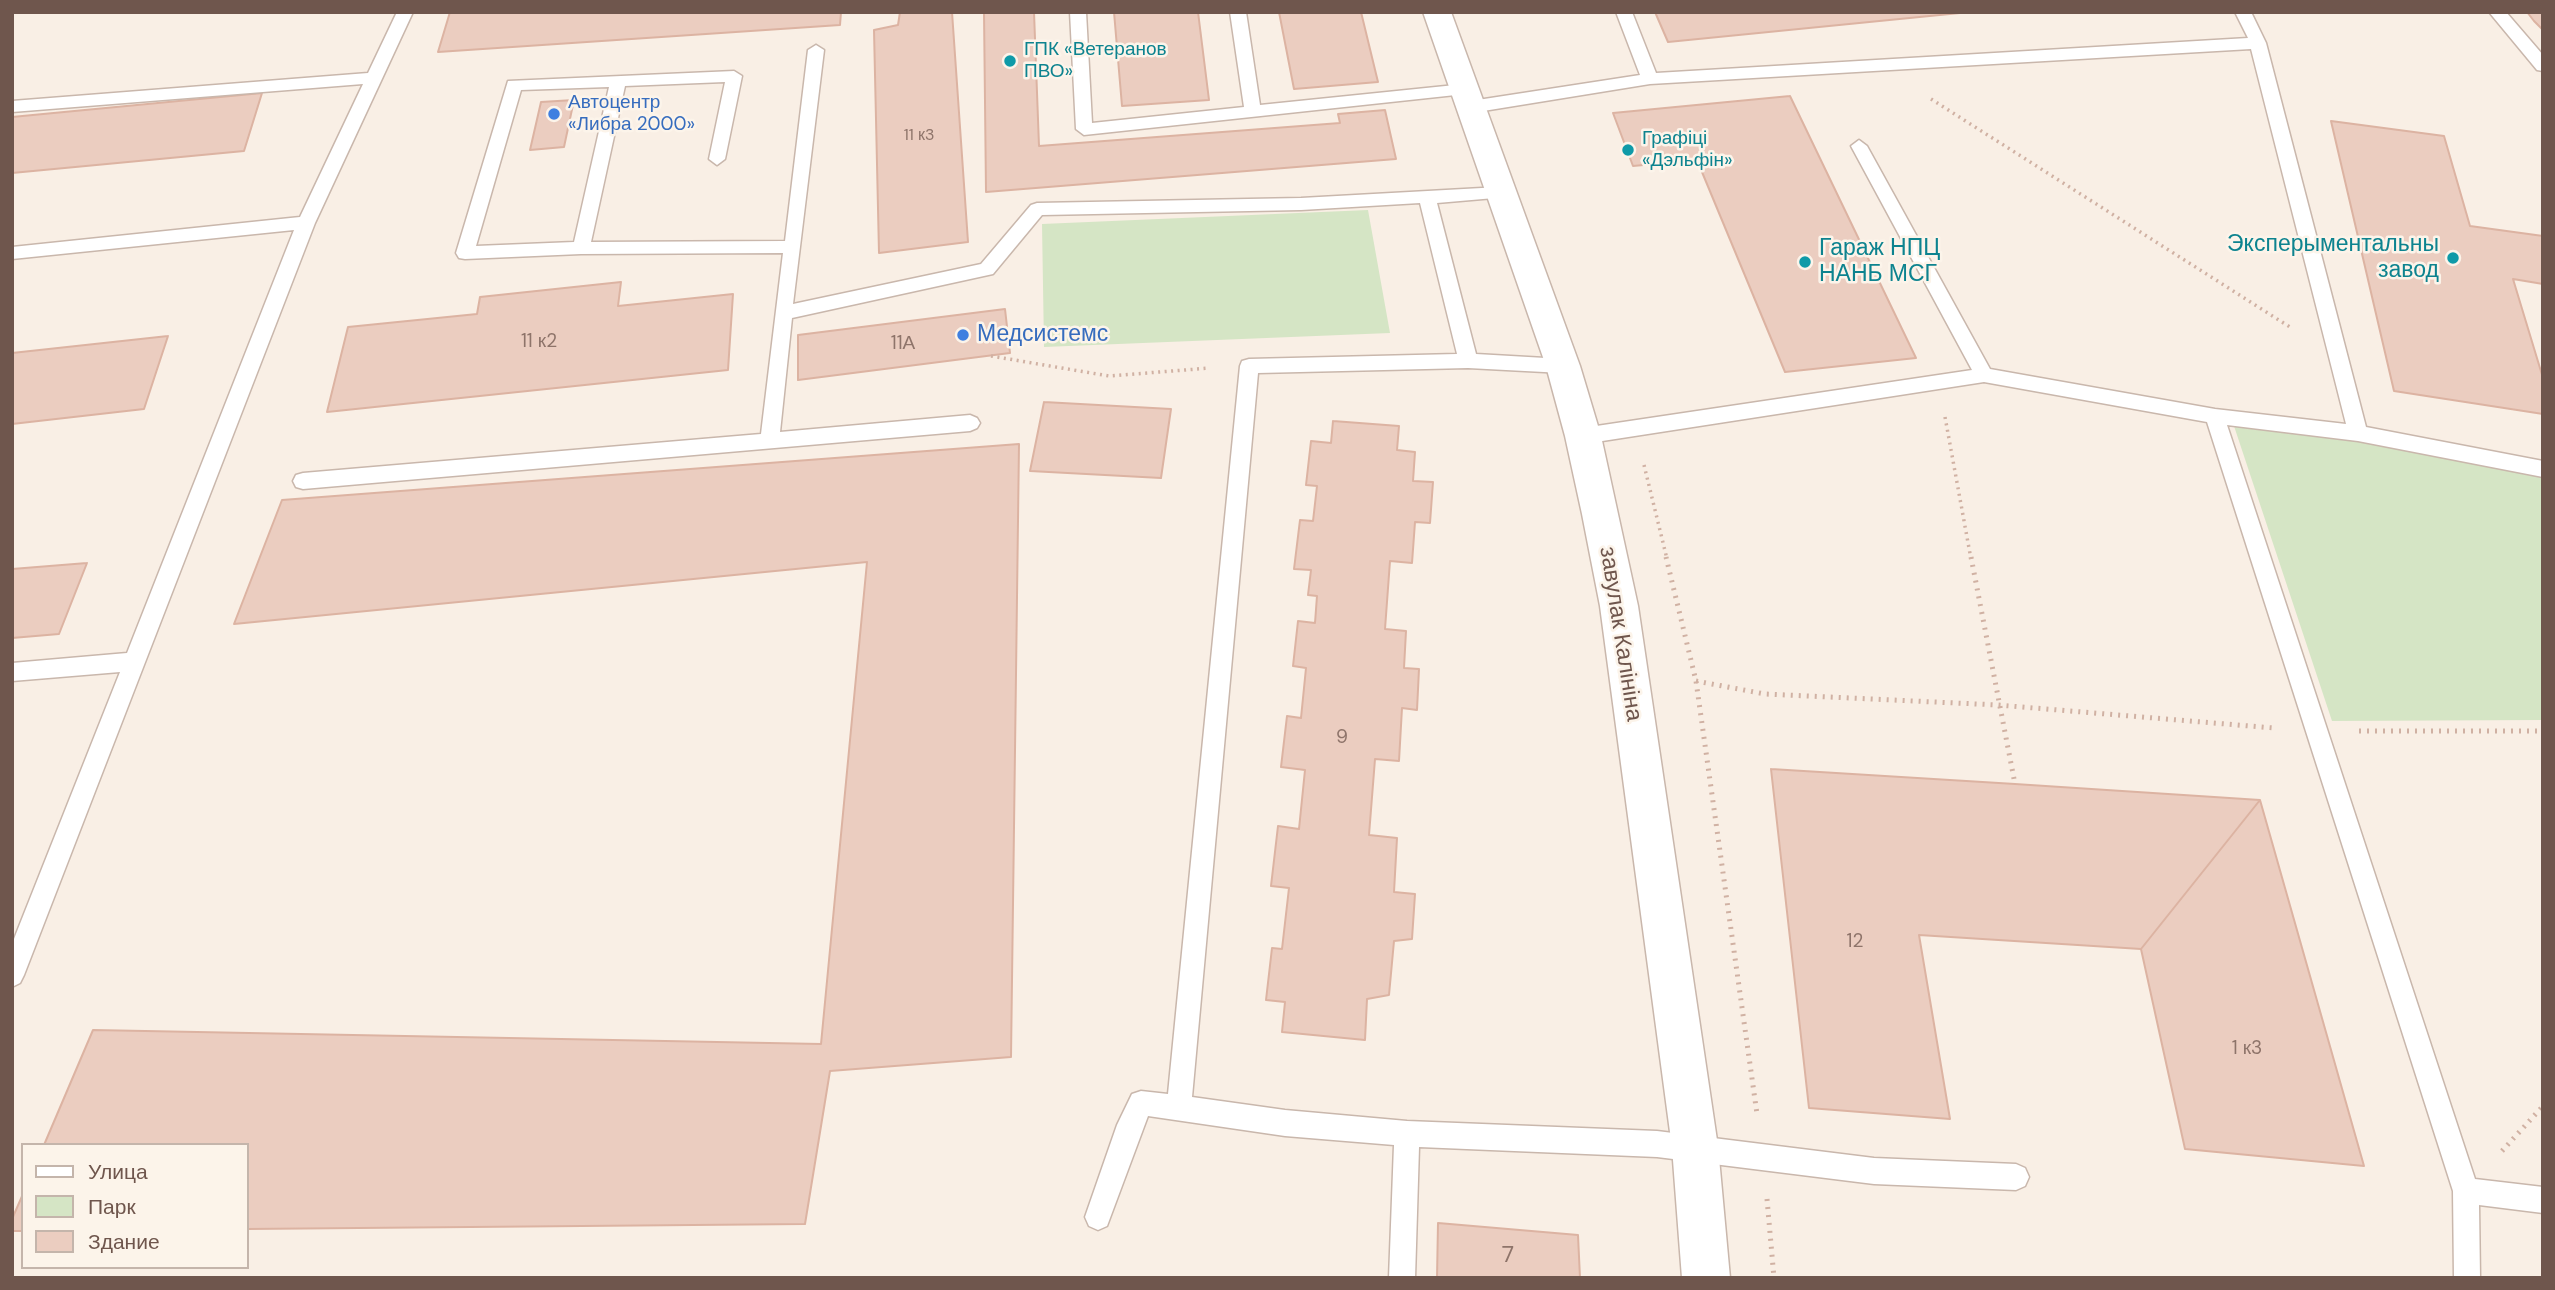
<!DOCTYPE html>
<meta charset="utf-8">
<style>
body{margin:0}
#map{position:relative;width:2555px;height:1290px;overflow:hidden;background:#f9efe5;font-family:"DM Sans",sans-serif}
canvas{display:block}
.frame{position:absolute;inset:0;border:14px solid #6f564d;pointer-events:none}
.legend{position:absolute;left:21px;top:1143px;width:228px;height:126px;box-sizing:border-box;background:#fcf4ea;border:2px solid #c4b5ab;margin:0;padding:9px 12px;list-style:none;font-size:21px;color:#6f564d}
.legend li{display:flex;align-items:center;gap:14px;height:35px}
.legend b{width:35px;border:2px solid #c4b5ab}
</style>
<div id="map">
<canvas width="2555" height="1290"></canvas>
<div class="frame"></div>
<ul class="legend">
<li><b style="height:9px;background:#fff"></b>Улица</li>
<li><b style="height:19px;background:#d5e5c5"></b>Парк</li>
<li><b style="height:19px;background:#ebcdc0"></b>Здание</li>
</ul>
</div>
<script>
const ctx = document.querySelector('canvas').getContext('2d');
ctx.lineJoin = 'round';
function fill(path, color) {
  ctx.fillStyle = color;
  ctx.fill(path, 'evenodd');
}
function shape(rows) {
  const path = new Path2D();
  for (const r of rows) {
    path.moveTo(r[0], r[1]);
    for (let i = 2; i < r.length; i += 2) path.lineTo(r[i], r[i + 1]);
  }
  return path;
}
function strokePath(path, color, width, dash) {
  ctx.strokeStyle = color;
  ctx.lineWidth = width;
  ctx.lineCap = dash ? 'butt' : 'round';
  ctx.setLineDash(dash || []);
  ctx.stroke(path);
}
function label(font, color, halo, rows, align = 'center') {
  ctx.font = font + ' "DM Sans",sans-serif';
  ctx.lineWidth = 5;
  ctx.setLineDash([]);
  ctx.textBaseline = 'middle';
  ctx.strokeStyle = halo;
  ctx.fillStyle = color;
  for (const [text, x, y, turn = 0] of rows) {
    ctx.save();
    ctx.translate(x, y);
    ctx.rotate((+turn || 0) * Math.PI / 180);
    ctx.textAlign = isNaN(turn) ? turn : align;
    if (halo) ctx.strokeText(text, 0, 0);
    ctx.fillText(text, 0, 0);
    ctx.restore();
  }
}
const green = shape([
 [1368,210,1390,333,1044,347,1042,224],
 [2234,426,2538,463,2543,467,2543,720,2332,721]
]);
const building = shape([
 [450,12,841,12,840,25,438,52,450,12],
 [900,12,952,12,968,242,879,253,874,30,898,25,900,12],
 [984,12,1034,12,1039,146,1340,123,1338,114,1385,110,1396,159,986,192,984,12],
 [1114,12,1198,12,1209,100,1122,106,1114,12],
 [1279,12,1361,12,1378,82,1294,89,1279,12],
 [1655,12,1970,12,1668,42,1655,12],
 [2527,12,2543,12,2543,30,2534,21,2527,12],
 [262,93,244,151,12,173,12,117,262,93],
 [1790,96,1916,358,1785,372,1697,160,1633,166,1613,113,1790,96],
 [574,100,564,147,530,150,541,102,574,100],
 [2331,121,2444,136,2470,226,2543,236,2543,284,2513,279,2543,378,2543,414,2394,391,2331,121],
 [621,282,618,306,733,294,728,370,327,412,348,327,477,314,480,297,621,282],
 [1005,309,1010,353,798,380,798,335,1005,309],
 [168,336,144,409,12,424,12,353,168,336],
 [1044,402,1171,409,1161,478,1030,471,1044,402],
 [1333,421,1399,426,1397,450,1415,452,1413,481,1433,482,1430,523,1415,522,1412,563,1390,561,1385,629,1406,631,1404,668,1419,669,1417,710,1402,708,1399,761,1375,759,1369,835,1397,838,1394,892,1415,894,1412,939,1394,941,1389,995,1367,999,1365,1040,1282,1032,1285,1002,1266,1000,1272,948,1282,949,1289,888,1271,886,1278,826,1299,829,1305,770,1281,767,1287,716,1301,718,1306,668,1293,666,1298,621,1315,623,1317,596,1308,595,1311,570,1294,569,1300,520,1313,521,1317,486,1306,485,1311,441,1331,443,1333,421],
 [1019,444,1011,1057,830,1071,805,1224,247,1229,247,1145,44,1145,93,1030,821,1044,867,562,234,624,282,500,1019,444],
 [87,563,59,634,12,638,12,569,87,563],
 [1771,769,2015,784,2260,800,2141,949,1919,935,1950,1119,1809,1108,1771,769],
 [2260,800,2364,1166,2185,1149,2141,949,2260,800],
 [23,1194,23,1231,12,1231,12,1219,23,1194],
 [1438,1223,1578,1235,1580,1278,1437,1278,1438,1223]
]);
const pathFar1 = shape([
 [1931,99,2293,329],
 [991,356,1109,376,1210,368],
 [1945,417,1971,559],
 [1644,465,1667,559]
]);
const path = shape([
 [1666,557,1696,681,1757,1114],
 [1971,557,2015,784],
 [1696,681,1765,694,1998,705,2274,728],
 [2359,731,2543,731],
 [2502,1151,2543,1106],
 [1767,1199,1774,1278]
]);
const service = shape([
 [397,12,413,12,315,223,24,975,20,983,12,987,12,944,120,672,12,681,12,663,127,653,294,230,12,259,12,247,300,217,363,84,12,112,12,101,368,73,397,12],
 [1070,12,1086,12,1092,123,1244,107,1230,12,1246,12,1260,105,1465,84,1473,89,1465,94,1084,135,1076,129,1070,12],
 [1616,12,1632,12,1656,73,2248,38,2235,12,2251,12,2266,43,2366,427,2543,461,2543,477,2358,441,2227,425,2475,1179,2543,1187,2543,1213,2479,1205,2480,1278,2454,1278,2453,1191,2207,422,1984,382,1583,444,1576,441,1573,436,1576,431,1583,428,1972,370,1851,146,1859,140,1867,146,1990,369,2215,409,2346,424,2251,49,1650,84,1471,113,1465,111,1463,107,1471,101,1640,75,1616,12],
 [2489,12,2506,12,2543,55,2543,71,2537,70,2489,12],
 [816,45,824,50,793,304,981,264,1031,205,1037,203,1301,198,1500,187,1509,193,1506,197,1437,203,1476,354,1563,359,1570,361,1572,366,1570,371,1563,373,1468,368,1258,373,1192,1097,1285,1110,1407,1121,1657,1131,1874,1158,2016,1164,2025,1168,2029,1177,2025,1186,2016,1190,1874,1184,1657,1157,1419,1147,1415,1278,1389,1278,1394,1145,1285,1136,1148,1116,1107,1226,1098,1230,1089,1226,1085,1217,1117,1125,1132,1094,1141,1091,1168,1094,1240,366,1242,361,1249,359,1457,354,1420,203,1301,210,1042,215,993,274,792,318,780,432,970,415,977,418,980,423,977,428,970,431,303,489,296,487,293,481,296,475,303,473,761,434,783,253,581,254,465,259,459,258,456,253,508,81,734,71,742,76,725,159,717,165,709,159,725,82,625,86,591,242,785,241,808,50,816,45],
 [609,87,574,242,476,246,521,90,609,87]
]);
const tertiary = shape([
 [1423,12,1451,12,1580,366,1601,436,1638,606,1718,1147,1730,1278,1682,1278,1672,1147,1600,606,1582,514,1565,436,1546,366,1423,12]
]);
const markers = [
 [1010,61,7,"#0f9aa8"],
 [554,114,7,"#3f7fe0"],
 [1628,150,7,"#0f9aa8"],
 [2453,258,7,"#0f9aa8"],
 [1805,262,7,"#0f9aa8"],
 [963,335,7,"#3f7fe0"]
];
const farNumbernames = [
 ["11 к3",919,136]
];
const farCulturenames = [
 ["ГПК «Ветеранов",1024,50],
 ["ПВО»",1024,72],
 ["Графіці",1642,139],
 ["«Дэльфін»",1642,161]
];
const farShopnames = [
 ["Автоцентр",568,103],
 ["«Либра 2000»",568,125]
];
const numberNames = [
 ["11 к2",539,342],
 ["11А",903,344],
 ["9",1342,738],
 ["12",1855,942],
 ["1 к3",2247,1049]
];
const cultureNames = [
 ["Эксперыментальны",2439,245],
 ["завод",2439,271],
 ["Гараж НПЦ",1819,249,"left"],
 ["НАНБ МСГ",1819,275,"left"]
];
const shopNames = [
 ["Медсистемс",977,335]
];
const streetNames = [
 ["завулак Калініна",1620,634,81]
];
const nearNumbernames = [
 ["7",1508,1256]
];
fill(green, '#d5e5c5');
fill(building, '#ebcdc0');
strokePath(building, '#dcb3a2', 2);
strokePath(service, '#c9b7ac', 3);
strokePath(tertiary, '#c9b7ac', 3);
strokePath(pathFar1, '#d0b1a3', 3.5, [2, 4.5]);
strokePath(path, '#d0b1a3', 5, [2, 6]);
fill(service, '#fff');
fill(tertiary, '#fff');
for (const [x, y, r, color] of markers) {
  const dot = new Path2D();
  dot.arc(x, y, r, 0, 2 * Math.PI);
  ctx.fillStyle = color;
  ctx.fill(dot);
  strokePath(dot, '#fcf4ea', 2.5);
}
label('16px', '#8e746a', null, farNumbernames);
label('19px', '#0d838f', '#fcf4ea', farCulturenames, 'left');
label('19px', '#366cbe', '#fcf4ea', farShopnames, 'left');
label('19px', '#8e746a', null, numberNames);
label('23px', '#0d838f', '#fcf4ea', cultureNames, 'right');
label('23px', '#366cbe', '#fcf4ea', shopNames, 'left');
label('23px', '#6f564d', '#fcf4ea', streetNames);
label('23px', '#8e746a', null, nearNumbernames);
</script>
